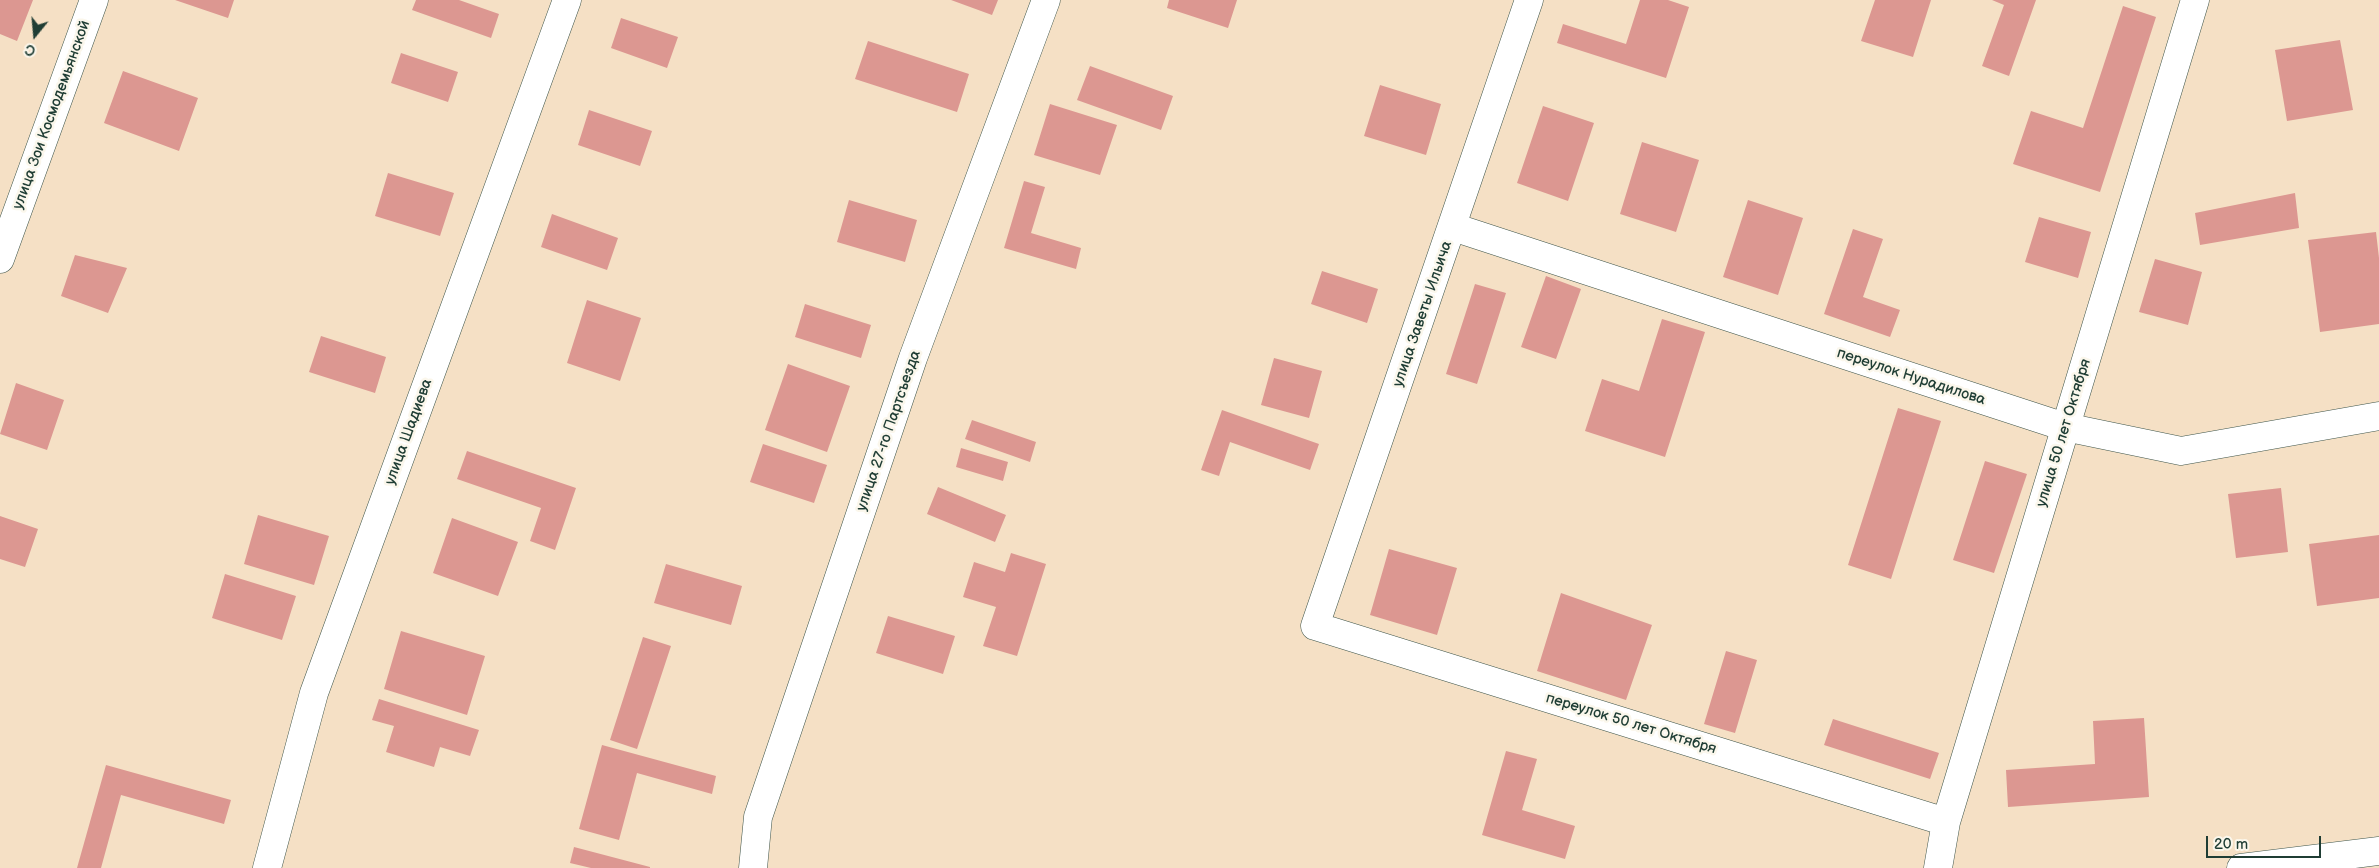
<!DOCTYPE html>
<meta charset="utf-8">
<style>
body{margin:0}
#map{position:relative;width:2379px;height:868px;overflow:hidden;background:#f5e0c5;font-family:"Balsamiq Sans",sans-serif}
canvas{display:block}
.north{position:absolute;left:10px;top:10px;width:50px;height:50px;-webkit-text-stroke:4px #fbf7ec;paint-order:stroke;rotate:197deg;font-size:14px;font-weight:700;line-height:20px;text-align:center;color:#1f3d34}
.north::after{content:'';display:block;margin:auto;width:18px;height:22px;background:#1f3d34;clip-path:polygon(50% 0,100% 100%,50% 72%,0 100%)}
.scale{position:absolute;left:2206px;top:836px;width:115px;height:22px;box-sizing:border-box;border:2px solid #1f3d34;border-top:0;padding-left:6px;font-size:15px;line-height:18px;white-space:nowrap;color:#1f3d34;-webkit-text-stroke:4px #fbf7ec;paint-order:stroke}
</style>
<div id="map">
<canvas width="2379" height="868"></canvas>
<div class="north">С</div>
<div class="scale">20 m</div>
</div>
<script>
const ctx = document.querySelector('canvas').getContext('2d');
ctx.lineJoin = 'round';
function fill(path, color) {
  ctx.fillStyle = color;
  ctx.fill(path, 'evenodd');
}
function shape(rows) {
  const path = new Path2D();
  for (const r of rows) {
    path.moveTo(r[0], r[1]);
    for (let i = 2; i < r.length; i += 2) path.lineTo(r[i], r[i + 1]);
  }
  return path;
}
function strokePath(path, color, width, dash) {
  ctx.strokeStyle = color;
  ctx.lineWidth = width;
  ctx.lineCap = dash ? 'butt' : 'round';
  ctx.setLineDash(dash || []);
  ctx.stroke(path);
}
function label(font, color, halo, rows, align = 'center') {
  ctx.font = font + ' "Balsamiq Sans",sans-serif';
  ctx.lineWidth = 5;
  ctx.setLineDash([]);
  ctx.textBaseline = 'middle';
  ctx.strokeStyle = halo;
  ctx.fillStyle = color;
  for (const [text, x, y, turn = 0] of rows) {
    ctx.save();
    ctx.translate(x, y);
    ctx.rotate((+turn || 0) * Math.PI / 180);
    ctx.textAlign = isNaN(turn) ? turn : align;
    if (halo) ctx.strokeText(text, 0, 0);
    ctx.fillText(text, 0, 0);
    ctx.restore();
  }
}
const building = shape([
 [0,0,33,0,17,41,0,34],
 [175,0,234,0,228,18],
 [416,0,459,0,499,14,491,38,412,10],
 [951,0,998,0,992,15],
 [1169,0,1237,0,1228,28,1167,8],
 [1640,0,1668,0,1689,7,1666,78,1557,43,1563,24,1626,44],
 [1875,0,1931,0,1913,57,1861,41],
 [1992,0,2036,0,2009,76,1982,66,2004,5],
 [2123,6,2156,17,2100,192,2013,164,2031,111,2083,128],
 [621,18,678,37,667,68,611,48],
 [2340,40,2353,110,2287,121,2275,50],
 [868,41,969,74,957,112,855,79],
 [401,53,458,72,448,102,391,83],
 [1090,66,1173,96,1161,130,1077,100],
 [123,71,198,98,179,151,104,123],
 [1380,85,1441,104,1426,155,1364,136],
 [1050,104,1117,125,1100,175,1034,155],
 [1543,106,1594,123,1568,201,1517,183],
 [589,110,652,131,640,166,578,145],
 [1642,142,1699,160,1676,232,1620,214],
 [388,173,454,193,440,236,375,216],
 [1024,181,1045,187,1031,233,1081,248,1076,269,1004,248],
 [2295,193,2299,228,2200,245,2195,213],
 [849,200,917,220,905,262,837,242],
 [1748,200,1803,218,1778,295,1723,277],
 [552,214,618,238,607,270,541,247],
 [2039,217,2091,232,2078,278,2025,262],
 [1853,229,1883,239,1863,297,1900,310,1890,337,1824,314],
 [2376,232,2379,258,2379,324,2320,332,2308,240],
 [75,255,127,268,108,313,61,296],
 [2155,259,2202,272,2188,325,2139,312],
 [1322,271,1378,289,1367,323,1311,304],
 [1546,276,1581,289,1556,359,1521,347],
 [1475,284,1506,293,1477,384,1446,374],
 [587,300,641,318,620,381,567,363],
 [805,304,871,325,861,358,795,337],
 [1662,319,1705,332,1665,457,1585,431,1602,379,1639,391],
 [321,336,386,357,375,393,309,372],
 [1274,358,1322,371,1309,418,1261,405],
 [788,364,850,386,827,452,765,430],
 [16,383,64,400,47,450,0,434],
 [1898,408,1941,421,1891,579,1848,565],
 [1222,410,1319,444,1310,470,1230,442,1219,476,1201,470],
 [972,420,1036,442,1030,462,965,439],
 [763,444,827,465,814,503,750,482],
 [961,448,1008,462,1003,481,956,467],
 [467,451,576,488,555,550,530,541,541,508,457,479],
 [1985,461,2027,474,1994,573,1953,560],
 [938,487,1006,515,995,542,927,514],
 [2281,488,2288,552,2236,558,2228,494],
 [258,515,329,536,314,585,244,564],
 [0,516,38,529,25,567,0,559],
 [452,518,518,542,498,596,433,573],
 [2379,535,2379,598,2317,606,2309,544],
 [1389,549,1457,568,1437,635,1370,615],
 [1011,553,1046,564,1017,656,983,646,996,607,963,597,974,562,1005,572],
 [666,564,742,586,731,625,654,603],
 [225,574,296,596,282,640,212,618],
 [1561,593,1652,625,1626,700,1537,671],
 [888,616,955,636,943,674,876,653],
 [401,631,485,656,467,715,384,689],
 [643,637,671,646,637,749,610,740],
 [1726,651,1757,660,1735,733,1704,724],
 [379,699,479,730,470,756,440,747,434,767,386,752,394,726,372,720],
 [2144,718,2149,797,2008,807,2006,770,2095,764,2093,721],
 [1833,719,1939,753,1930,779,1824,745],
 [602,745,716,776,712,794,637,773,619,840,579,829],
 [1506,751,1537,759,1522,810,1575,826,1565,859,1482,835],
 [106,765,231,800,224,824,121,795,101,868,77,868],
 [574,847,650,867,650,868,591,868,570,863]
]);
const minor = shape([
 [1529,0,1315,626,1946,822],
 [1453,227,2065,427,2181,451,2379,416],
 [0,259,94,0],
 [267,868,314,693,567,0],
 [753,868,758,817,913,358,1046,0],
 [1938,868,1946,822,2195,0],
 [2241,868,2379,851]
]);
const streetNames = [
 ["улица Зои Космодемьянской",52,115,-70],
 ["улица Заветы Ильича",1423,314,-71],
 ["переулок Нурадилова",1911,377,18],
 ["улица 27-го Партсъезда",889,431,-71],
 ["улица Шадиева",409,432,-70],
 ["улица 50 лет Октября",2064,433,-73],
 ["переулок 50 лет Октября",1631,724,17]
];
fill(building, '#dc9791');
strokePath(minor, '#3f554a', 29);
strokePath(minor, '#fff', 28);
label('15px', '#1f3d34', '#fbf7ec', streetNames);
</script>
